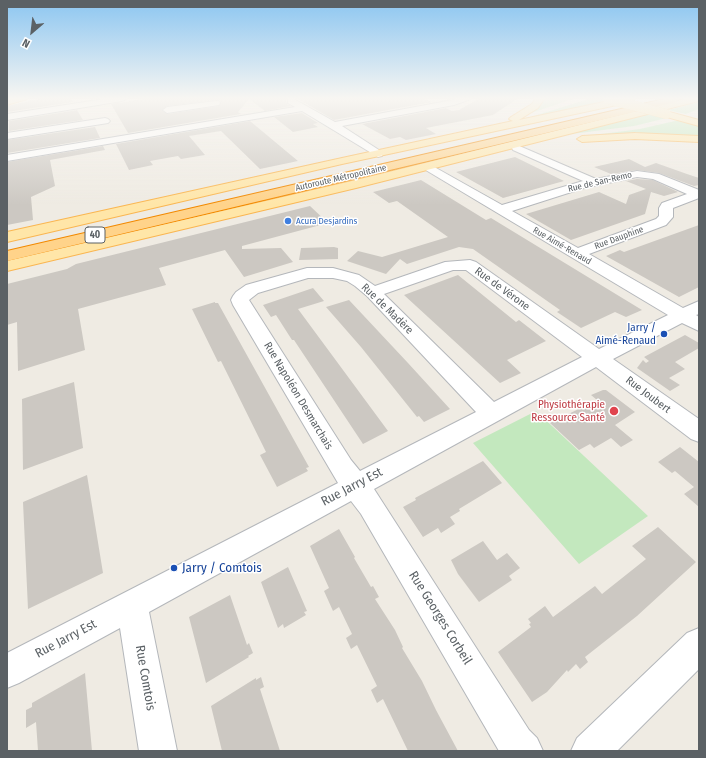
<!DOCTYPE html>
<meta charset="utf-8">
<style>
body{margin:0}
#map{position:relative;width:706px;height:758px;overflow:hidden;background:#efebe3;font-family:"Fira Sans Condensed",sans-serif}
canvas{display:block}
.frame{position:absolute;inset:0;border:8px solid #5b6165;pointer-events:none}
.north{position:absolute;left:12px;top:12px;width:40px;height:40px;-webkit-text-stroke:3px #fff;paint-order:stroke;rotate:208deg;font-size:11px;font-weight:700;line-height:16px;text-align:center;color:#5b6165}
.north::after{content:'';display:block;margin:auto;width:14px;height:18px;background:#5b6165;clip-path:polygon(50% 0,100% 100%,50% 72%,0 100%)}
</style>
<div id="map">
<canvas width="706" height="758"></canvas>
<div class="frame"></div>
<div class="north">N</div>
</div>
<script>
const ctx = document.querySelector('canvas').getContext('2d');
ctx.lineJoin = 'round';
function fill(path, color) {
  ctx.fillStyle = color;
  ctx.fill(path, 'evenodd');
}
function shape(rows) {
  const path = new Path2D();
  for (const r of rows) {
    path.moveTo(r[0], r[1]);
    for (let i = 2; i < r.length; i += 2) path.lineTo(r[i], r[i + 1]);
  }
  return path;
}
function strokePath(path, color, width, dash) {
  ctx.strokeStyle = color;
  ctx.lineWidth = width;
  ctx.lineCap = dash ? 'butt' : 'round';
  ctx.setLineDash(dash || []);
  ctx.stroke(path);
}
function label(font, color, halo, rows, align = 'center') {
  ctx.font = font + ' "Fira Sans Condensed",sans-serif';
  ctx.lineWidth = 3;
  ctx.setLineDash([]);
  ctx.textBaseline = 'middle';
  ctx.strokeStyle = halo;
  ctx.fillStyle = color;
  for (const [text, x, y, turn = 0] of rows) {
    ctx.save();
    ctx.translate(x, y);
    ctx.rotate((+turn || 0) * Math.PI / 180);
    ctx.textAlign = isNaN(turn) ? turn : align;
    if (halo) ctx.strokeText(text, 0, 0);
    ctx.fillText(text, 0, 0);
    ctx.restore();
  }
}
const green = shape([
 [543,99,573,99,528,114],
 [588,99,601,99,609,101,521,120],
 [699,102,699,109,686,114,668,110],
 [654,113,671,117,634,126,564,135],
 [679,120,699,125,699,137,586,136,640,129],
 [536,411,648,516,579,564,473,443]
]);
const building = shape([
 [39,99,71,99,73,102,7,112,7,106],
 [144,99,249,99,238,112,241,114,128,133,111,104],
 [216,100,219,100,221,102,219,106,167,114,162,110,167,106],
 [249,99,286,99,287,104,291,106,265,111],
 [298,99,425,99,432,102,334,120],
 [478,99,517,99,493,115,426,128,436,134,406,140,400,137,390,139,362,124,446,108,452,111,459,110],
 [77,110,83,120,9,131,9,121],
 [302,113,318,123,313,124,318,127,293,132,274,117],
 [250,121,298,161,260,169,221,131,189,136,205,155,181,159,178,156,150,161,153,165,129,170,116,144],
 [95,127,100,138,7,153,7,140],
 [103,146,105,150,50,160,55,186,31,197,33,220,7,225,7,162],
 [515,157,564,181,503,198,456,172],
 [629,159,645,167,656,163,687,174,699,178,699,185,694,186,659,173,637,170,611,174,594,167],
 [637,179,653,180,678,192,664,196,651,192,645,214,571,240,526,214,599,192,626,204,629,195,646,189,626,181],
 [421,180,486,220,491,218,642,310,626,317,615,312,581,328,557,312,560,310,473,249,459,247,407,264,400,259,386,274,347,261,358,251,382,257,448,237,397,201,389,203,373,192],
 [310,206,328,223,242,246,242,249,281,248,293,262,244,277,225,250,159,268,166,285,78,309,85,350,18,371,17,322,7,325,7,284,67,269,76,264],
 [699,225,699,287,679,297,606,256,620,250,624,252],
 [334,247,338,248,338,259,299,260,301,248],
 [458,275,516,322,519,320,546,341,507,360,521,373,500,383,404,295],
 [313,288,324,301,298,309,388,431,363,444,294,340,292,340,276,315,271,317,263,305],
 [349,300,408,363,450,409,424,422,419,416,417,417,361,347,326,307],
 [215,302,215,303,218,303,309,467,306,468,308,471,277,487,260,455,266,452,221,361,218,362,192,309],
 [685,335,699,343,699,348,675,362,685,369,669,378,680,385,670,391,637,368,643,360,646,363,649,361,644,357],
 [74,382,83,448,23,470,22,399],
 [603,390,606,390,635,412,615,425,633,440,621,447,611,438,594,448,590,444,579,450,550,423,597,400,591,395],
 [680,447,699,462,699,507,684,494,694,487,675,471,672,473,658,462],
 [483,461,502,483,459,509,460,511,450,517,455,524,441,533,438,528,423,537,403,507,416,500,415,498],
 [87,475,103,573,28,609,23,502],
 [658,527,696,562,637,616,585,657,588,662,580,669,576,664,568,672,567,670,547,692,532,702,498,652,531,627,529,624,531,623,528,619,545,606,553,617,595,586,602,594,646,559,632,546],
 [339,529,355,557,354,558,371,587,373,586,379,597,375,599,395,630,403,647,402,648,422,681,436,710,458,751,408,751,383,699,377,703,371,690,377,686,357,645,351,649,346,638,352,634,339,607,333,611,324,591,329,588,310,546],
 [483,541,497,560,507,553,520,568,509,576,512,580,479,602,458,574,451,560],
 [288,567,307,611,304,612,306,615,284,628,283,624,278,628,261,582],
 [230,595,247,645,249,643,253,653,248,656,249,657,206,683,189,617],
 [85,673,92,751,38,751,36,722,26,728,26,710,32,707,32,703],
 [261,677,264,687,260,689,280,751,222,751,211,706,256,678,256,680]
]);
const minor = shape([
 [104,99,126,99,122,101,7,120,7,114,104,99],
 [288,99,294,99,335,122,458,99,471,99,454,105,342,126,382,152,383,154,382,156,378,157,302,111,7,161,7,155,295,107,288,103,288,99],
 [216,101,219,101,220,103,219,105,167,113,163,110,167,107,216,101],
 [105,118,108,119,110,121,108,123,7,139,7,133,105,118],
 [517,145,596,179,637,171,659,174,699,190,699,198,673,208,673,217,666,225,589,254,683,308,699,301,699,314,696,315,699,317,699,331,682,323,613,359,699,419,699,442,691,439,596,367,374,489,529,730,537,738,543,751,499,751,361,514,351,501,149,612,177,751,139,751,120,628,19,683,7,688,7,653,338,483,233,305,231,300,233,296,236,292,246,285,307,268,333,268,359,275,375,286,445,262,470,260,476,262,599,349,668,315,419,166,421,164,429,164,502,205,583,181,513,150,512,148,517,145],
 [637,177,653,179,687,194,662,203,659,208,659,216,656,219,578,248,512,211,584,188,637,177],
 [453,270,466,270,582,357,494,402,384,294,453,270],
 [308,278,333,278,347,281,355,286,367,296,476,412,360,471,351,460,249,300,258,293,308,278],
 [699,628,699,669,617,751,571,751,577,738,687,633,699,628]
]);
const major = shape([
 [7,99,27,99,7,105,7,99],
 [535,99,544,99,538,108,519,120,618,99,635,99,631,102,342,164,7,242,7,232,342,158,513,121,509,119,511,117,532,104,535,99],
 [685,99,699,99,699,101,356,188,7,271,7,261,356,180,685,99],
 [666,111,699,120,699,126,663,116,661,114,666,111],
 [635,133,699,136,699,142,635,139,582,142,577,139,582,136,635,133]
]);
const highway = shape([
 [664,99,680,99,676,102,7,261,7,251,664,99]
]);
const majorBridge = shape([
 [608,99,666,114]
]);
const markers = [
 [288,221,4,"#3f7fe0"],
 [664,334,4,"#1a4fb4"],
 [614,411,5,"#e0444e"],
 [174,568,4,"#1a4fb4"]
];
const farStreetnames = [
 ["Autoroute Métropolitaine",341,178,-13],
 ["Rue de San-Remo",600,182,-13],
 ["Rue Dauphine",619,238,-20],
 ["Rue Aimé-Renaud",562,246,30]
];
const farShopnames = [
 ["Acura Desjardins",296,221]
];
const shields = [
 [95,235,20]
];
const shieldNames = [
 ["40",95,235]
];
const streetNames = [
 ["Rue de Vérone",502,289,36],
 ["Rue de Madère",387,309,44],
 ["Rue Joubert",648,395,37],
 ["Rue Napoléon Desmarchais",298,396,59]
];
const transitNames = [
 ["Jarry /",656,328],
 ["Aimé-Renaud",656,341]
];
const healthNames = [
 ["Physiothérapie",605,405],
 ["Ressource Santé",605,418]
];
const nearStreetnames = [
 ["Rue Jarry Est",352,487,-28],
 ["Rue Georges Corbeil",440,618,58],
 ["Rue Jarry Est",66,639,-28],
 ["Rue Comtois",145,678,80]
];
const nearTransitnames = [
 ["Jarry / Comtois",182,568]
];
fill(green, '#c3e8be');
fill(building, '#ccc8c2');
strokePath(minor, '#b4b7bb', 2);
strokePath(major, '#fab651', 2);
strokePath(highway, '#f28900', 2);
fill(minor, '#fff');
fill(major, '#ffe6a8');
fill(highway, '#ffd38a');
strokePath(majorBridge, '#fab651', 10, []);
strokePath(majorBridge, '#ffe6a8', 10);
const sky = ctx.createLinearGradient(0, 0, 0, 205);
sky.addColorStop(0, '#8cc6f1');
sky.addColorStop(0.48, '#f8f6f2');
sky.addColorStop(1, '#f8f6f200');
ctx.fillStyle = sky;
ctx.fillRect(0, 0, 706, 205);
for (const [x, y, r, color] of markers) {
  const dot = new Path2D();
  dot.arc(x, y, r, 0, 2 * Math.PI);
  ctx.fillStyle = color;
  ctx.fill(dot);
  strokePath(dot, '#fff', 1.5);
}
label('9px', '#5b6165', '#fff', farStreetnames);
label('9px', '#366cbe', '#fff', farShopnames, 'left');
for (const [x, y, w] of shields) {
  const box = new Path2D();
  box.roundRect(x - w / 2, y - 8, w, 16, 3);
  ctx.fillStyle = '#fff';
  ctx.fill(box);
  strokePath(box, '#5b6165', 1);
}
label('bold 10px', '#5b6165', null, shieldNames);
label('11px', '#5b6165', '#fff', streetNames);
label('11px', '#164399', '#fff', transitNames, 'right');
label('11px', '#be3a42', '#fff', healthNames, 'right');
label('13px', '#5b6165', '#fff', nearStreetnames);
label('13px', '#164399', '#fff', nearTransitnames, 'left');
</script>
